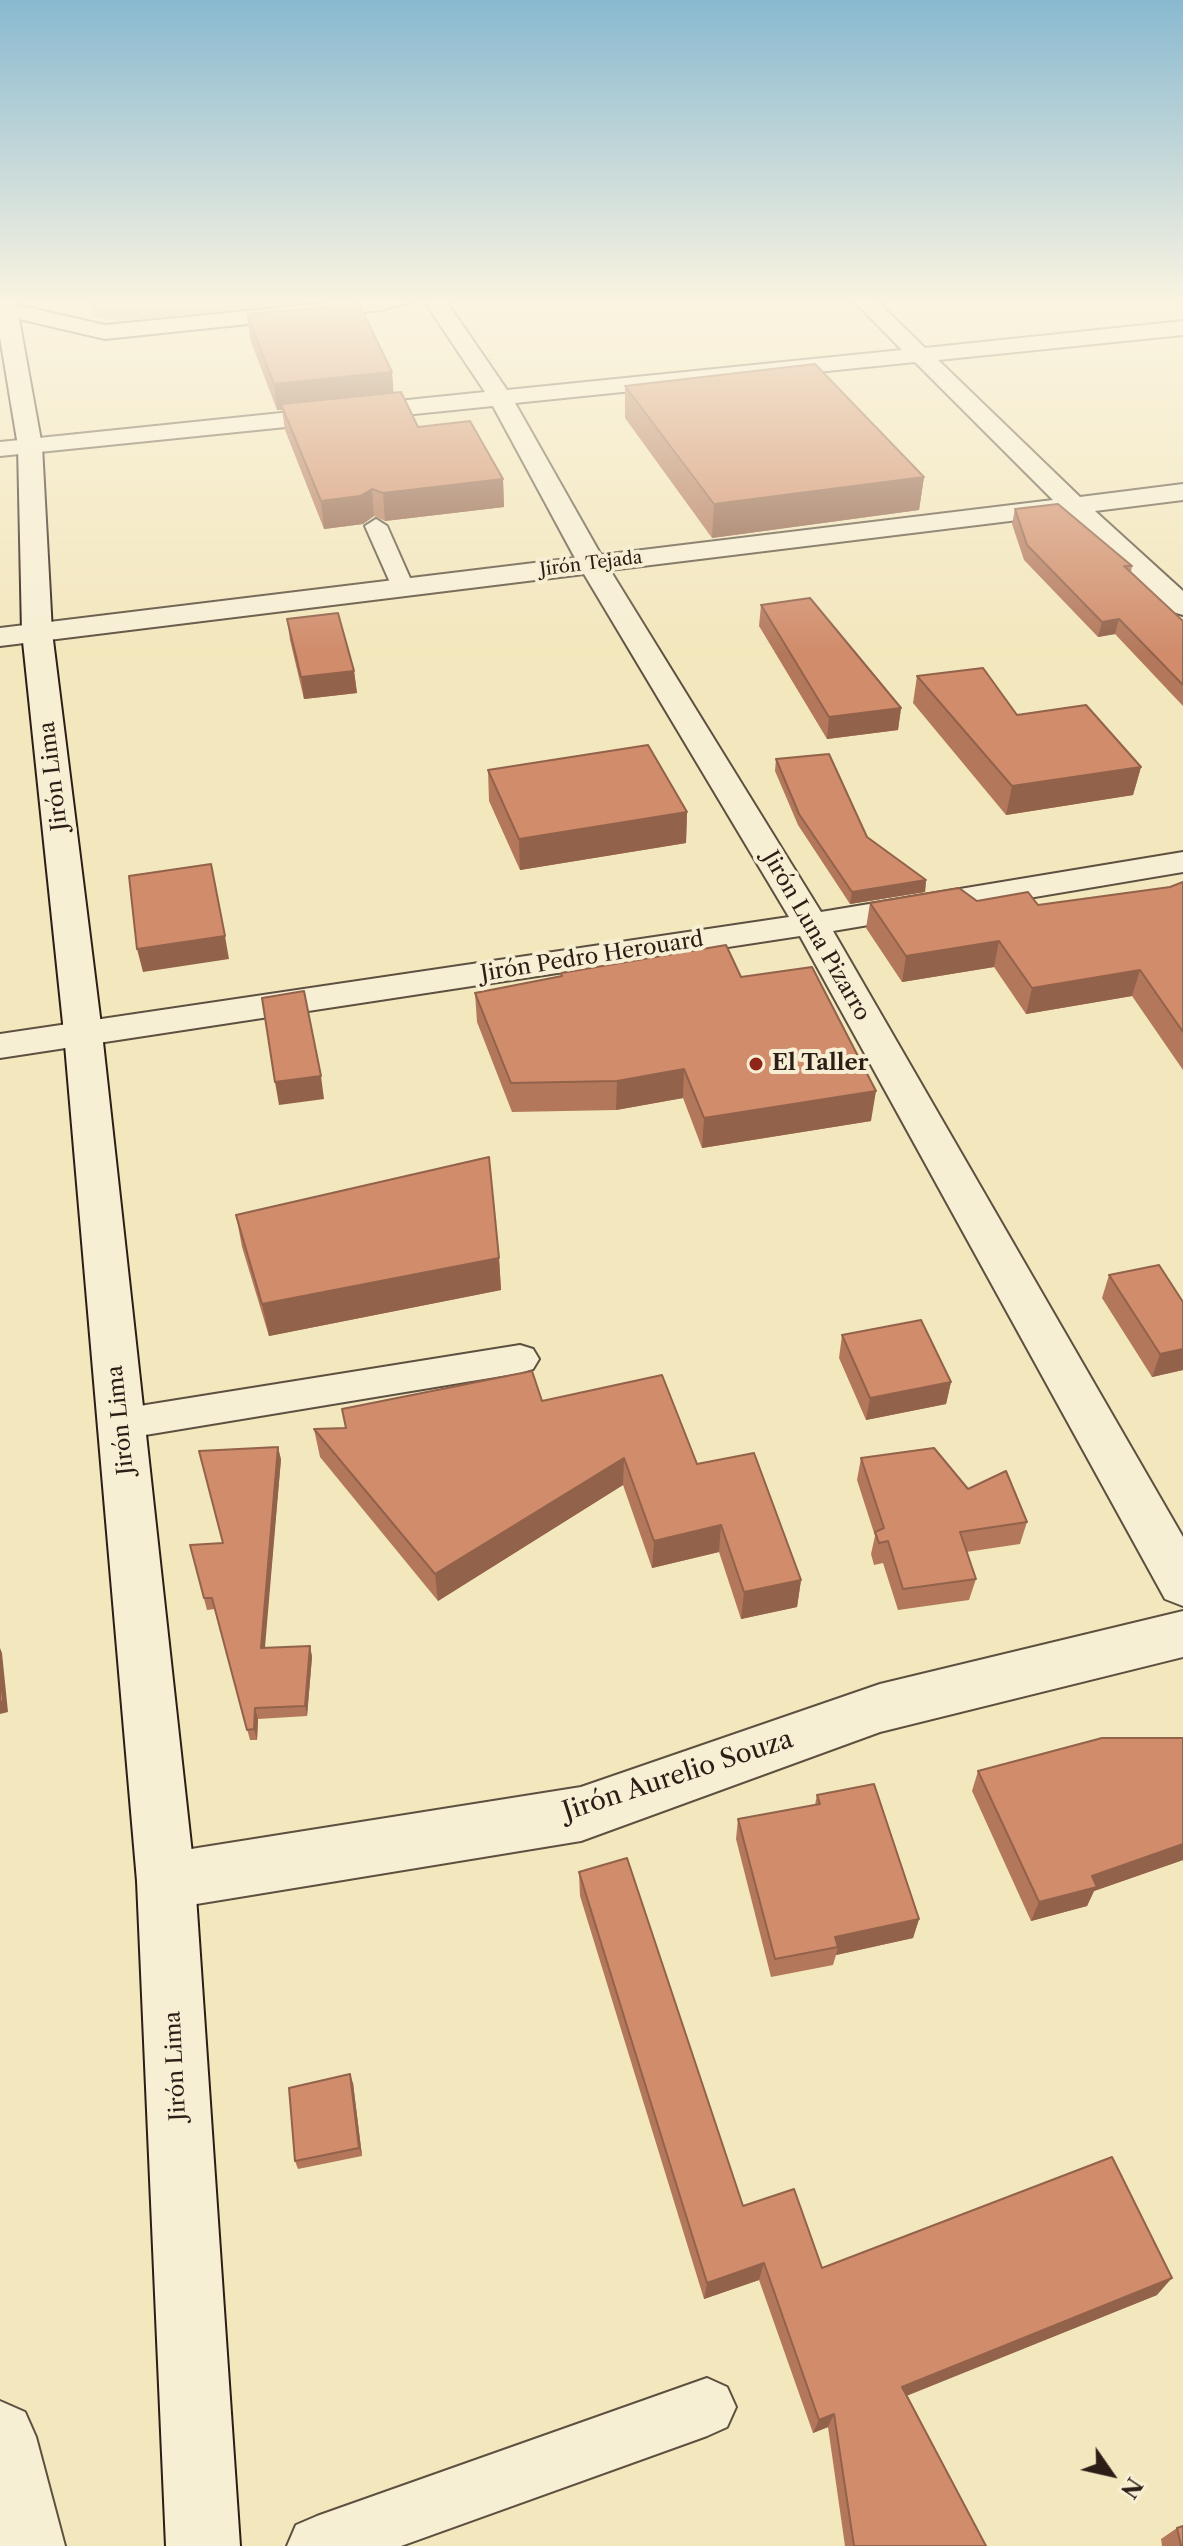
<!DOCTYPE html>
<meta charset="utf-8">
<style>
body{margin:0}
#map{position:relative;width:1183px;height:2546px;overflow:hidden;background:#f3e7bd;font-family:"Libre Caslon Text",serif}
canvas{display:block}
.north{position:absolute;left:1071px;top:2434px;width:80px;height:80px;-webkit-text-stroke:6px #f7efd4;paint-order:stroke;rotate:124deg;font-size:22px;font-weight:700;line-height:32px;text-align:center;color:#2c1e16}
.north::after{content:'';display:block;margin:auto;width:28px;height:36px;background:#2c1e16;clip-path:polygon(50% 0,100% 100%,50% 72%,0 100%)}
</style>
<div id="map">
<canvas width="1183" height="2546"></canvas>
<div class="north">N</div>
</div>
<script>
const ctx = document.querySelector('canvas').getContext('2d');
ctx.lineJoin = 'round';
function fill(path, color) {
  ctx.fillStyle = color;
  ctx.fill(path, 'evenodd');
}
function shape(rows) {
  const path = new Path2D();
  for (const r of rows) {
    path.moveTo(r[0], r[1]);
    for (let i = 2; i < r.length; i += 2) path.lineTo(r[i], r[i + 1]);
  }
  return path;
}
function strokePath(path, color, width, dash) {
  ctx.strokeStyle = color;
  ctx.lineWidth = width;
  ctx.lineCap = dash ? 'butt' : 'round';
  ctx.setLineDash(dash || []);
  ctx.stroke(path);
}
function label(font, color, halo, rows, align = 'center') {
  ctx.font = font + ' "Libre Caslon Text",serif';
  ctx.lineWidth = 8;
  ctx.setLineDash([]);
  ctx.textBaseline = 'middle';
  ctx.strokeStyle = halo;
  ctx.fillStyle = color;
  for (const [text, x, y, turn = 0] of rows) {
    ctx.save();
    ctx.translate(x, y);
    ctx.rotate((+turn || 0) * Math.PI / 180);
    ctx.textAlign = isNaN(turn) ? turn : align;
    if (halo) ctx.strokeText(text, 0, 0);
    ctx.fillText(text, 0, 0);
    ctx.restore();
  }
}
const green = shape([
 [89,298,358,298,121,321,93,317]
]);
const lane = shape([
 [376,519,387,526,414,587,411,592,403,594,392,587,365,526,376,519],
 [520,1345,533,1349,539,1359,533,1369,520,1373,121,1439,107,1435,102,1424,107,1413,121,1409,520,1345],
 [707,2378,727,2387,736,2407,727,2427,707,2436,401,2546,287,2546,296,2525,317,2516,707,2378]
]);
const street = shape([
 [422,298,444,298,507,390,902,350,851,298,874,298,925,348,1183,321,1183,335,938,360,1080,497,1183,484,1183,500,1095,511,1183,591,1183,615,1173,612,1067,514,610,570,821,912,1183,852,1183,872,833,931,1183,1537,1183,1606,1165,1599,800,936,0,1058,0,1034,789,917,584,574,0,646,0,628,575,558,493,406,0,456,0,442,485,392,422,298],
 [915,362,1053,500,601,555,515,403,915,362],
 [1183,1611,1183,1657,880,1732,581,1841,166,1909,145,1901,137,1881,145,1861,166,1853,581,1787,880,1684,1183,1611],
 [0,2401,25,2412,36,2437,65,2546,0,2546,0,2401]
]);
const secondary = shape([
 [0,298,19,298,17,305,105,325,379,298,411,298,408,303,382,310,105,339,19,319,42,446,52,632,102,1033,195,1881,240,2546,166,2546,137,1881,64,1033,22,632,18,446,0,337,0,298]
]);
const wall = shape([
 [247,314,392,372,393,392,418,427,503,479,504,507,385,521,374,516,363,524,324,529,285,430,282,410,277,410,250,339],
 [625,386,924,477,919,510,712,538,625,418],
 [1015,509,1132,566,1131,572,1183,621,1183,706,1115,634,1098,637,1024,560,1012,524],
 [761,605,901,708,898,730,827,739,759,626],
 [287,619,354,671,357,693,304,699,290,640],
 [917,676,1017,715,1141,767,1133,795,1006,815,913,703],
 [776,759,867,837,926,880,925,892,850,904,798,825,775,771],
 [488,770,687,812,686,843,520,870,489,801],
 [1183,882,1183,1070,1132,996,1026,1014,994,967,902,982,866,928,870,903,977,901,1038,905,1170,887],
 [561,973,741,977,871,1121,702,1148,683,1098,616,1110,512,1112,477,1022,475,993,561,977],
 [236,1215,499,1258,501,1290,269,1336,242,1247],
 [1109,1275,1183,1302,1183,1370,1152,1377,1102,1298],
 [842,1335,951,1382,946,1404,866,1420,839,1358],
 [542,1401,697,1464,801,1580,797,1607,741,1619,719,1552,652,1568,623,1485,438,1601,320,1457,314,1429,345,1428],
 [861,1458,968,1489,1027,1522,1020,1544,966,1552,976,1579,969,1600,898,1610,883,1563,874,1565,871,1554,875,1536,857,1480],
 [281,1459,264,1648,310,1646,312,1657,307,1716,258,1719,257,1740,250,1740,215,1609,207,1610,190,1545,223,1543],
 [1183,1738,1183,1860,1094,1891,1087,1906,1031,1921,972,1791,978,1771],
 [817,1795,919,1919,913,1938,836,1955,833,1965,771,1977,736,1839,738,1819,815,1805],
 [579,1872,743,2206,822,2268,1157,2295,907,2395,986,2546,845,2546,828,2427,813,2433,759,2280,704,2299,580,1896],
 [353,2083,362,2156,298,2169,295,2161],
 [1177,2528,1183,2546,1162,2546,1161,2539]
]);
const shadedWall = shape([
 [392,372,394,398,281,404,282,410,277,410,274,384],
 [924,477,919,510,712,538,714,504],
 [503,479,504,507,385,521,383,493],
 [372,489,374,516,363,524,324,529,321,501],
 [1119,619,1115,634,1098,637,1102,622],
 [354,671,357,693,304,699,301,677],
 [901,708,898,730,827,739,829,717],
 [1141,767,1133,795,1006,815,1012,786],
 [687,812,686,843,520,870,519,839],
 [926,880,925,892,850,904,852,892],
 [225,936,229,959,143,972,137,949],
 [999,941,994,967,902,982,906,956],
 [1140,970,1132,996,1026,1014,1032,988],
 [684,1069,683,1098,616,1110,617,1081],
 [321,1076,324,1099,279,1105,275,1082],
 [876,1091,871,1121,702,1148,704,1118],
 [499,1258,501,1290,269,1336,262,1304],
 [1183,1349,1183,1370,1152,1377,1160,1354],
 [951,1382,946,1404,866,1420,870,1398],
 [278,1447,281,1459,264,1659,261,1648],
 [624,1458,623,1485,438,1601,435,1574],
 [721,1525,719,1552,652,1568,654,1541],
 [801,1580,797,1607,741,1619,744,1592],
 [310,1646,312,1657,307,1716,305,1706],
 [0,1648,2,1653,8,1712,0,1714],
 [255,1708,258,1719,257,1740,254,1729],
 [1183,1844,1183,1860,1094,1891,1087,1906,1031,1921,1039,1902,1092,1876],
 [919,1919,913,1938,836,1955,838,1947,835,1937],
 [350,2074,353,2083,362,2156,359,2148],
 [764,2263,759,2280,704,2299,707,2283],
 [1172,2278,1157,2295,894,2401,902,2387],
 [834,2414,828,2427,813,2433,819,2420]
]);
const building = shape([
 [359,304,392,372,274,384,247,314,359,304],
 [815,364,924,477,714,504,625,386,815,364],
 [401,392,418,427,470,421,503,479,383,493,372,489,360,496,321,501,281,404,401,392],
 [1058,504,1132,566,1124,566,1183,621,1183,685,1119,619,1102,622,1027,545,1015,509,1058,504],
 [810,598,901,708,829,717,761,605,810,598],
 [338,613,354,671,301,677,287,619,338,613],
 [983,668,1017,715,1086,705,1141,767,1012,786,917,676,983,668],
 [648,745,687,812,519,839,488,770,648,745],
 [829,754,867,837,926,880,852,892,799,814,776,759,829,754],
 [211,864,225,936,137,949,129,876,211,864],
 [1183,882,1183,1032,1140,970,1032,988,999,941,906,956,870,903,959,888,977,901,1028,892,1038,905,1170,887,1183,882],
 [726,945,741,977,812,967,876,1091,704,1118,684,1069,617,1081,511,1083,475,993,562,976,561,973,726,945],
 [304,991,321,1076,275,1082,262,998,304,991],
 [489,1157,499,1258,262,1304,236,1215,489,1157],
 [1159,1265,1183,1302,1183,1349,1160,1354,1109,1275,1159,1265],
 [921,1320,951,1382,870,1398,842,1335,921,1320],
 [532,1371,542,1401,662,1375,697,1464,754,1453,801,1580,744,1592,721,1525,654,1541,624,1458,435,1574,314,1429,346,1428,342,1409,532,1371],
 [278,1447,261,1648,310,1646,305,1706,255,1708,254,1729,247,1730,212,1598,204,1598,190,1545,223,1543,199,1451,278,1447],
 [934,1448,968,1489,1006,1471,1027,1522,960,1532,976,1579,903,1589,888,1541,879,1543,875,1532,884,1528,861,1458,934,1448],
 [0,1669,3,1701,0,1702,0,1669],
 [1102,1738,1183,1738,1183,1844,1092,1876,1097,1887,1039,1902,978,1771,1102,1738],
 [874,1784,919,1919,835,1937,838,1947,775,1959,738,1819,820,1804,817,1795,874,1784],
 [627,1858,743,2206,794,2189,822,2268,1112,2157,1172,2278,902,2387,986,2546,854,2546,834,2414,819,2420,764,2263,707,2283,579,1872,627,1858],
 [350,2074,359,2148,295,2161,289,2088,350,2074],
 [1183,2526,1183,2546,1181,2546,1177,2528,1183,2526]
]);
const markers = [
 [756,1064,8,"#8f2418"]
];
const farStreetnames = [
 ["Jirón Tejada",591,564,-7]
];
const streetNames = [
 ["Jirón Lima",54,776,-97],
 ["Jirón Luna Pizarro",816,936,60],
 ["Jirón Pedro Herouard",592,957,-9],
 ["Jirón Lima",121,1420,-96],
 ["Jirón Lima",176,2066,-93]
];
const poiNames = [
 ["El Taller",772,1064]
];
const nearStreetnames = [
 ["Jirón Aurelio Souza",678,1776,-18]
];
fill(green, '#b4c796');
strokePath(lane, '#5e5040', 4);
strokePath(street, '#5e5040', 4);
strokePath(secondary, '#2c1e16', 4);
fill(lane, '#f7efd4');
fill(street, '#f7efd4');
fill(secondary, '#f7efd4');
fill(wall, '#b3785c');
fill(shadedWall, '#92624b');
fill(building, '#d08c6b');
strokePath(building, '#92624b', 2);
const sky = ctx.createLinearGradient(0, 0, 0, 654);
sky.addColorStop(0, '#89b9d0');
sky.addColorStop(0.46, '#faf4e1');
sky.addColorStop(1, '#faf4e100');
ctx.fillStyle = sky;
ctx.fillRect(0, 0, 1183, 654);
for (const [x, y, r, color] of markers) {
  const dot = new Path2D();
  dot.arc(x, y, r, 0, 2 * Math.PI);
  ctx.fillStyle = color;
  ctx.fill(dot);
  strokePath(dot, '#f7efd4', 3);
}
label('18px', '#2c1e16', '#f7efd4', farStreetnames);
label('22px', '#2c1e16', '#f7efd4', streetNames);
label('bold 22px', '#2c1e16', '#f7efd4', poiNames, 'left');
label('26px', '#2c1e16', '#f7efd4', nearStreetnames);
</script>
